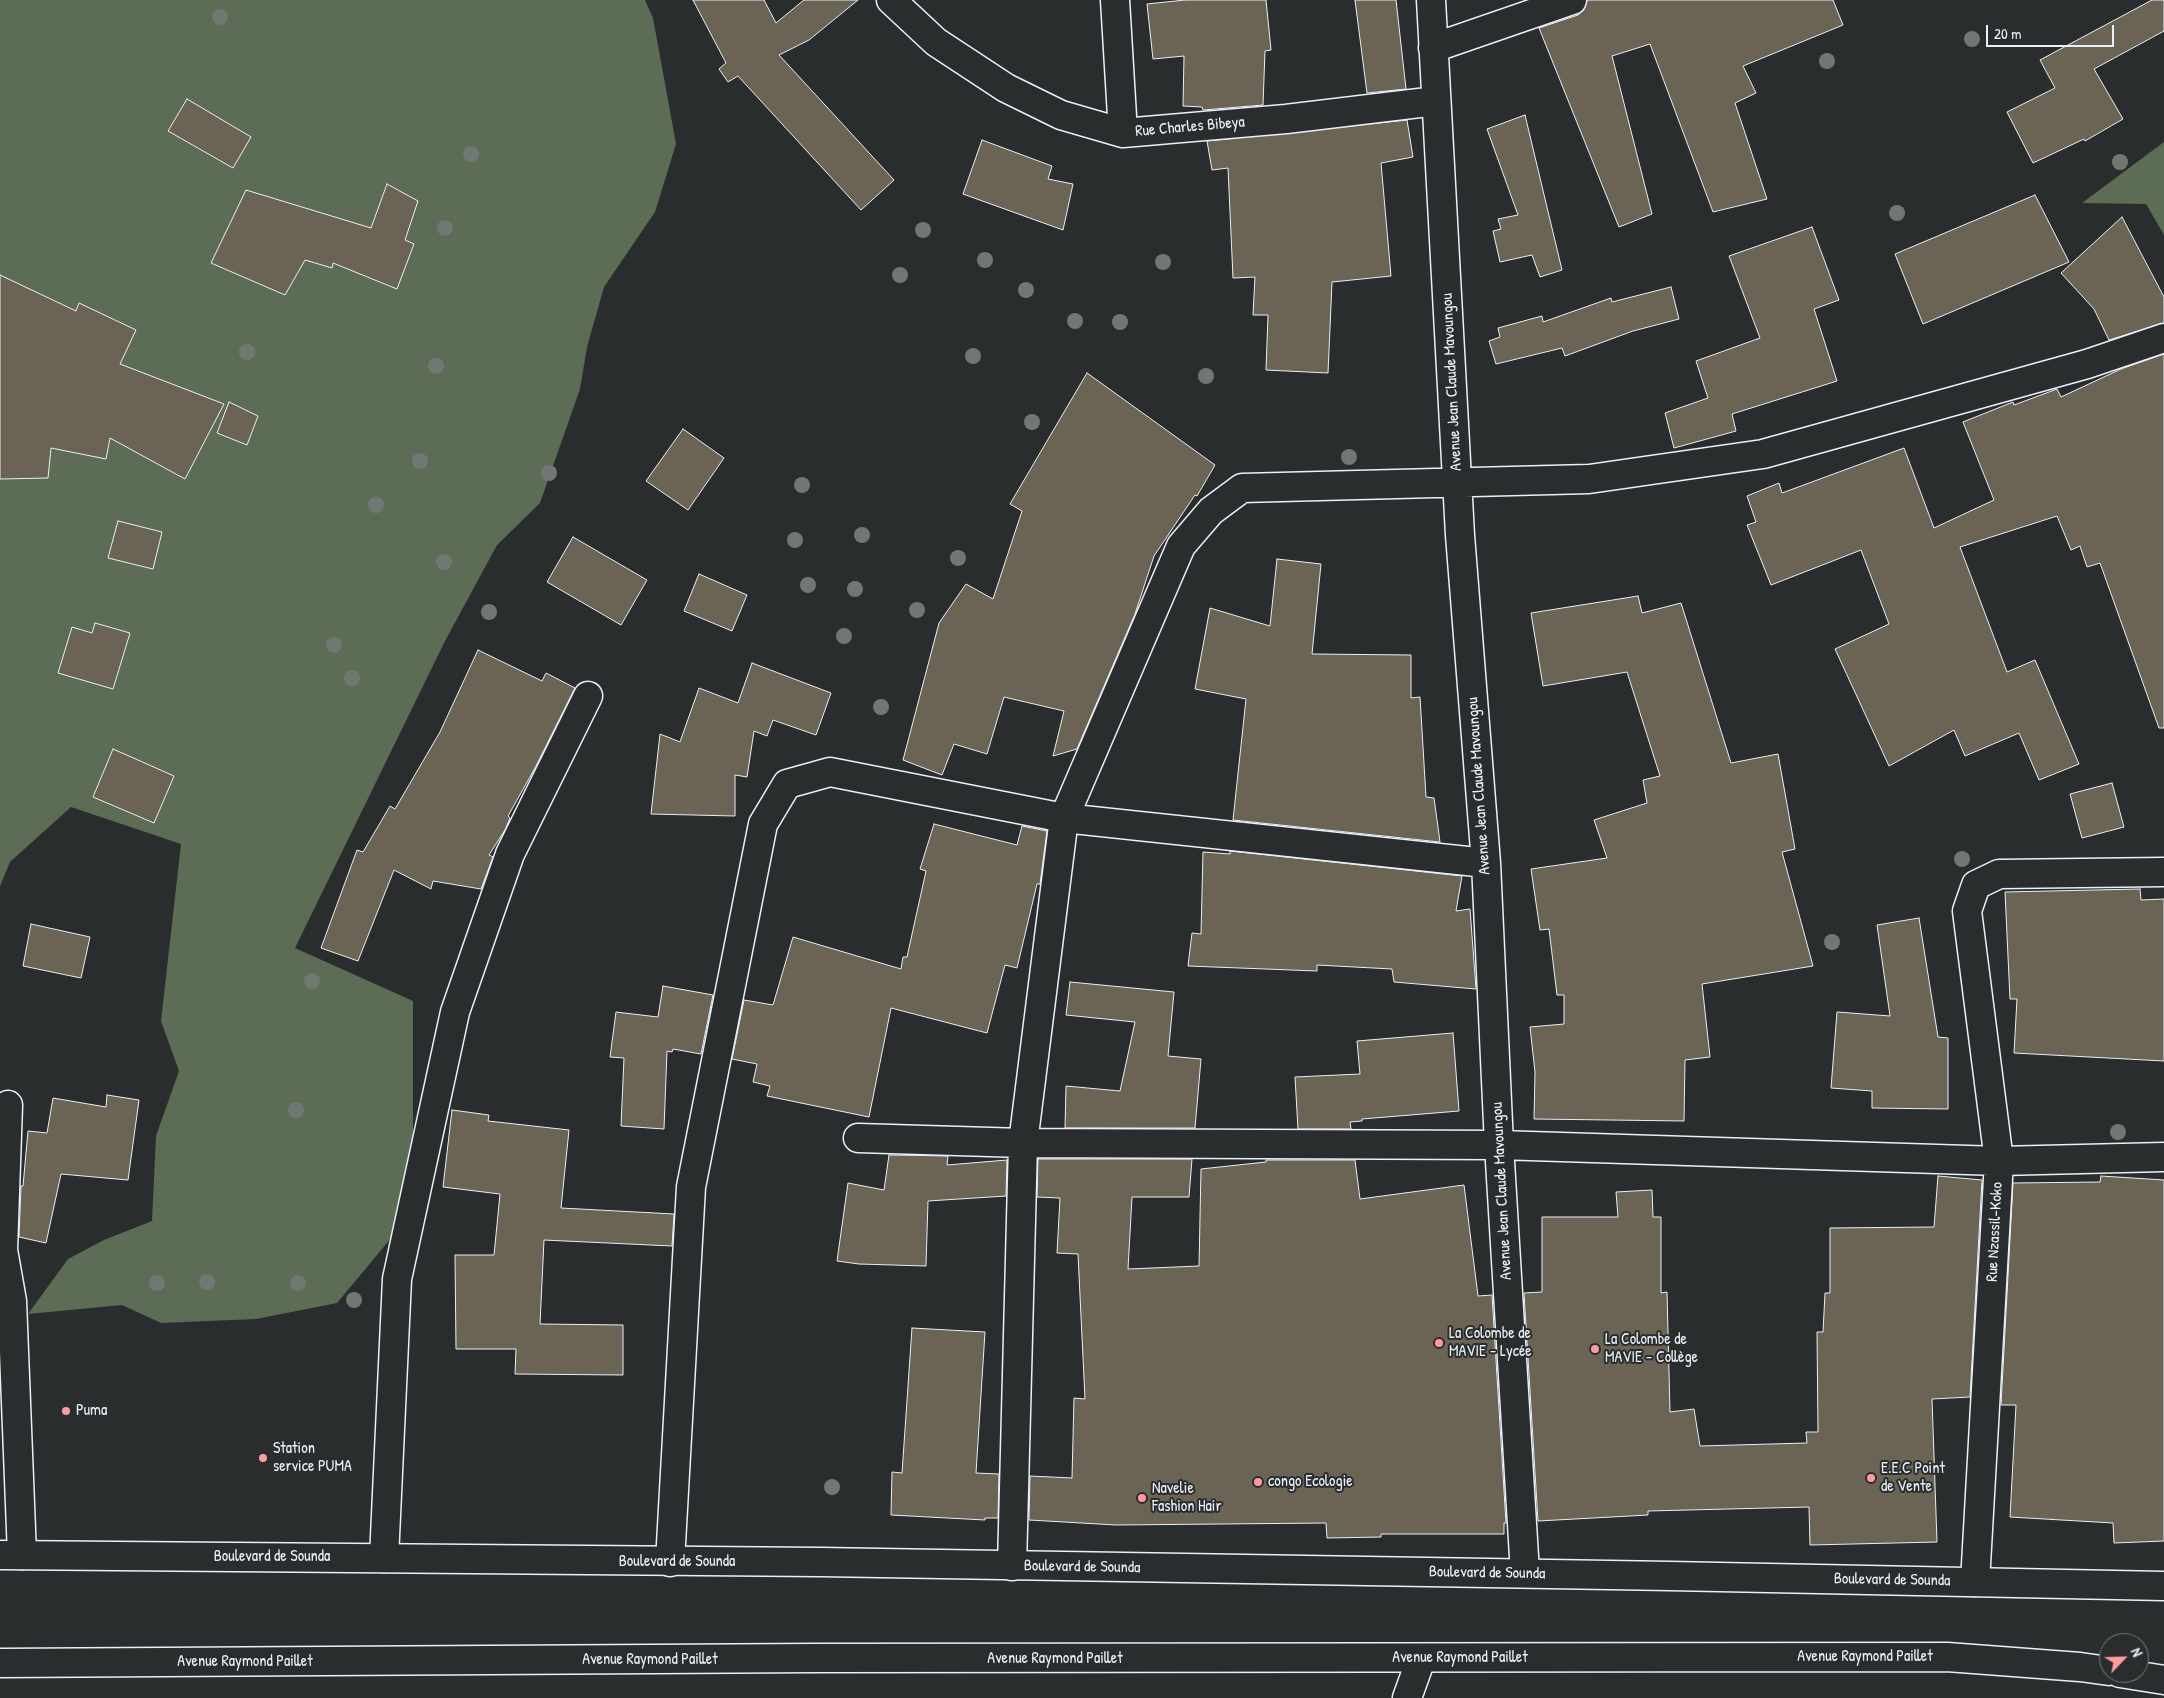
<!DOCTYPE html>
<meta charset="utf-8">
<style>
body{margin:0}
#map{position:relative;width:2164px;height:1698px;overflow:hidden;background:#2a2d2e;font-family:"Patrick Hand",sans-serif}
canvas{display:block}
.north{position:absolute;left:2099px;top:1633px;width:50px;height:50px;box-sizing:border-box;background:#2a2d2e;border:1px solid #767b7f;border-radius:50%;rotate:66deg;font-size:14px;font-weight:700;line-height:20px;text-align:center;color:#e8f1f8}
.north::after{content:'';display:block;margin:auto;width:18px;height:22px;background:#ff9aa2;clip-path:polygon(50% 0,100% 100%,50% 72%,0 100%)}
.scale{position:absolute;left:1986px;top:25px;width:128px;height:22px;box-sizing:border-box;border:2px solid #e8f1f8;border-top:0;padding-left:6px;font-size:15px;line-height:18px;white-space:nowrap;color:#e8f1f8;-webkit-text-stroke:4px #2a2d2e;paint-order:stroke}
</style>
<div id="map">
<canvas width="2164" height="1698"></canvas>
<div class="north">N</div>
<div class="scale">20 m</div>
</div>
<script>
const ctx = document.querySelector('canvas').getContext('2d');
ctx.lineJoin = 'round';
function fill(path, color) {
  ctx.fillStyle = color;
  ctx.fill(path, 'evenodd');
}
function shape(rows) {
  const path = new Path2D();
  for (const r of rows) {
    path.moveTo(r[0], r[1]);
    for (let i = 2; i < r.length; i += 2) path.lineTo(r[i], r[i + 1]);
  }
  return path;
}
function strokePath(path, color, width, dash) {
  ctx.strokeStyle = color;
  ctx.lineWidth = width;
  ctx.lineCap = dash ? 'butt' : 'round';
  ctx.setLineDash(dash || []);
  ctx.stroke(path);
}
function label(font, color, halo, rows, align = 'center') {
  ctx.font = font + ' "Patrick Hand",sans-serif';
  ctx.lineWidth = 4;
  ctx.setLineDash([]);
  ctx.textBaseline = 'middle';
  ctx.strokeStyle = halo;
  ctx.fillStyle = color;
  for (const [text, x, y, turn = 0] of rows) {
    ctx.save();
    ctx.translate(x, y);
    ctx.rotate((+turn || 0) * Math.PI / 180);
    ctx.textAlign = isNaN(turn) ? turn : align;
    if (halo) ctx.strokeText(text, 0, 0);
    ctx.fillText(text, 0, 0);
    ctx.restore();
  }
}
const green = shape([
 [0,0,645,0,653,18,676,144,655,212,604,287,587,347,580,389,540,503,497,545,445,641,295,948,413,1001,413,1137,392,1237,337,1303,256,1319,161,1323,122,1305,28,1314,68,1259,104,1240,152,1221,156,1136,179,1071,161,1021,181,844,71,807,10,862,0,886],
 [2164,142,2164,235,2146,204,2082,203]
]);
const building = shape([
 [693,0,764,0,776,23,804,0,858,0,809,40,779,55,894,180,861,210,738,76,728,82,719,69,726,63,693,0],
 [1185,0,1266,0,1271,50,1265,51,1263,105,1203,110,1202,107,1183,106,1184,56,1153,59,1147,4,1185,0],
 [1355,0,1396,0,1406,89,1367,93,1355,0],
 [1587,0,1833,0,1843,25,1743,66,1756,93,1735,103,1767,199,1713,212,1650,44,1612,56,1652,214,1619,227,1539,28,1578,15,1584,10,1587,0],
 [2152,0,2164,0,2164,31,2094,69,2123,119,2085,141,2084,139,2033,163,2007,112,2055,88,2040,60,2152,0],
 [187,99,251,137,233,168,168,131,187,99],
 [1525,115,1562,270,1540,277,1532,255,1500,262,1493,231,1501,229,1498,219,1518,215,1487,129,1525,115],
 [1407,120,1413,157,1381,163,1391,276,1332,282,1328,373,1266,370,1268,315,1253,315,1255,277,1233,278,1228,168,1212,170,1207,141,1407,120],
 [982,140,1052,166,1048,179,1073,184,1063,230,963,194,982,140],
 [387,184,418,201,405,240,414,244,397,289,333,263,332,268,305,260,285,295,211,263,246,190,371,228,387,184],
 [2035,195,2069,262,1923,324,1895,254,2035,195],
 [2122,217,2164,297,2164,323,2109,340,2094,309,2061,273,2122,217],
 [1812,227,1839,300,1814,309,1837,381,1732,414,1736,431,1674,448,1665,413,1708,398,1696,361,1760,338,1729,256,1812,227],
 [0,275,76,311,79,303,136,330,120,364,224,404,185,479,110,438,106,459,51,448,48,478,0,479,0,275],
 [1671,287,1679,319,1633,331,1565,356,1562,348,1496,364,1489,341,1500,337,1498,328,1542,316,1543,322,1611,298,1612,302,1671,287],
 [2164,354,2164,728,2159,728,2100,563,2087,567,2080,546,2071,550,2057,516,1960,547,2007,672,2035,660,2079,764,2039,780,2019,733,1965,756,1954,730,1889,766,1835,649,1889,624,1861,550,1771,585,1747,525,1756,522,1747,496,1779,483,1782,493,1904,448,1934,528,1994,500,1963,422,2013,402,2014,405,2057,389,2061,397,2121,369,2164,354],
 [1087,373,1215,465,1197,496,1195,495,1154,556,1135,614,1077,749,1053,756,1064,711,1004,697,987,754,954,744,942,775,903,760,939,623,966,584,993,599,1022,511,1010,504,1087,373],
 [229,402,258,416,247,445,217,433,229,402],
 [683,429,724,458,688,510,646,481,683,429],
 [118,521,162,532,153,569,108,558,118,521],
 [573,537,647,580,621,625,547,582,573,537],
 [1277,559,1321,564,1312,654,1411,655,1411,698,1420,697,1426,797,1434,798,1440,842,1233,820,1246,699,1195,689,1210,608,1270,626,1277,559],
 [699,574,747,595,732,631,684,611,699,574],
 [1638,596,1642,613,1681,603,1731,763,1778,754,1795,849,1782,852,1813,966,1702,984,1710,1057,1685,1060,1684,1121,1534,1119,1535,1072,1530,1027,1564,1024,1564,995,1557,995,1549,929,1540,930,1531,869,1607,858,1594,820,1647,803,1643,780,1660,776,1627,672,1543,686,1531,613,1638,596],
 [95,623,130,633,113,689,58,673,72,627,92,633,95,623],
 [478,650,542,681,546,673,575,688,535,768,508,816,510,818,505,830,489,855,493,857,481,889,433,881,431,889,394,870,358,961,321,948,357,850,363,852,390,806,395,809,440,732,478,650],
 [752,663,831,693,816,735,773,720,767,736,754,731,747,777,735,775,735,816,651,814,660,734,680,742,699,688,738,703,752,663],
 [113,749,174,776,154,823,93,797,113,749],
 [2112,783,2124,827,2082,838,2070,794,2112,783],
 [934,824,1017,845,1022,826,1047,831,1040,884,1037,884,1017,968,1005,965,987,1033,891,1008,869,1117,767,1096,770,1086,753,1082,757,1064,732,1059,744,1000,773,1005,793,937,901,969,903,957,907,957,926,871,920,869,934,824],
 [1230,851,1462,876,1456,911,1470,909,1476,989,1394,982,1392,969,1317,965,1317,971,1188,966,1192,933,1201,934,1203,852,1230,854,1230,851],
 [2140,889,2141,900,2164,899,2164,1061,2014,1053,2017,999,2010,999,2005,892,2140,889],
 [1919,918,1938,1037,1948,1038,1948,1109,1872,1108,1872,1091,1831,1088,1837,1012,1890,1016,1877,925,1919,918],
 [31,924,90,937,81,978,23,966,31,924],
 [1070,982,1174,992,1168,1056,1201,1059,1195,1128,1065,1128,1066,1086,1120,1091,1135,1022,1066,1015,1070,982],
 [663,986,713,995,701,1054,673,1049,672,1052,667,1051,664,1129,621,1126,624,1058,610,1057,616,1012,658,1017,663,986],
 [1453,1033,1459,1111,1362,1119,1362,1121,1350,1122,1351,1129,1298,1129,1295,1077,1360,1074,1357,1041,1453,1033],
 [107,1095,139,1100,128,1180,61,1174,46,1243,19,1237,21,1186,23,1186,28,1131,47,1133,53,1098,106,1107,107,1095],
 [452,1110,489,1115,488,1121,569,1130,561,1208,674,1214,672,1246,544,1240,540,1324,623,1325,623,1375,515,1374,516,1349,456,1349,455,1255,494,1255,500,1194,443,1187,452,1110],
 [889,1155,948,1156,947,1165,1007,1160,1006,1196,928,1201,926,1266,859,1264,837,1261,848,1183,884,1190,889,1155],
 [1038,1159,1192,1159,1189,1197,1132,1197,1128,1269,1199,1266,1201,1169,1266,1162,1266,1160,1355,1160,1360,1199,1464,1185,1478,1296,1492,1295,1506,1523,1504,1523,1504,1534,1381,1534,1381,1537,1327,1538,1326,1523,1116,1525,1029,1520,1030,1476,1072,1478,1074,1398,1085,1399,1078,1254,1057,1253,1060,1198,1037,1197,1038,1159],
 [1938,1176,1982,1180,1970,1397,1932,1399,1937,1542,1810,1545,1809,1507,1648,1511,1648,1515,1538,1521,1524,1293,1542,1292,1542,1217,1618,1217,1616,1192,1652,1190,1653,1217,1661,1217,1661,1293,1667,1292,1670,1412,1694,1409,1700,1446,1807,1443,1806,1432,1818,1432,1817,1332,1823,1332,1825,1293,1830,1293,1830,1228,1934,1227,1938,1176],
 [2101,1176,2164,1180,2164,1541,2114,1543,2113,1523,2010,1517,2016,1405,2001,1405,2013,1183,2100,1182,2101,1176],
 [912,1328,985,1332,976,1473,999,1474,998,1518,985,1518,985,1520,891,1515,892,1472,902,1473,912,1328]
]);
const street = shape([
 [891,0,936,42,1006,88,1061,115,1123,133,1286,119,1436,101],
 [1115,0,1123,133],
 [1431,0,1460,535,1486,863,1499,1145,1525,1573],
 [1433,48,1572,0],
 [8,1105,3,1250,12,1301,22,1555],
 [858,1138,1023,1143,1499,1145,1999,1161,2164,1157],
 [384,1558,397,1279,455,1012,510,854,588,696],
 [670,1562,691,1187,763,824,787,784,830,772,1064,818,1486,863],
 [1012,1566,1023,1143,1064,818,1181,546,1211,511,1242,488,1589,479,1763,454,2087,364,2164,338],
 [1975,1582,1999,1161,1967,911,1976,885,1999,874,2164,872],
 [1407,1698,1421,1659]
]);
const secondary = shape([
 [0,1555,820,1562,1670,1576,2164,1586],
 [0,1663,815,1658,1947,1657,2080,1667,2109,1671],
 [2120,1673,2164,1680]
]);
const trees = [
 [220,17],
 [1972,39],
 [1827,61],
 [471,154],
 [2120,162],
 [1897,213],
 [445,228],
 [923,230],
 [985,260],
 [1163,262],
 [900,275],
 [1026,290],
 [1075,321],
 [1120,322],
 [247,352],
 [973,356],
 [436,366],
 [1206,376],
 [1032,422],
 [1349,457],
 [420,461],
 [549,473],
 [802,485],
 [376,505],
 [862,535],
 [795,540],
 [958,558],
 [444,562],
 [808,585],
 [855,589],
 [917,610],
 [489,612],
 [844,636],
 [334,645],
 [352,678],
 [881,707],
 [1962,859],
 [1832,942],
 [312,981],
 [296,1110],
 [2118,1132],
 [207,1282],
 [157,1283],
 [298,1283],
 [354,1300],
 [832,1487]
];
const markers = [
 [1439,1343,5,"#ff9aa2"],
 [1595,1349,5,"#ff9aa2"],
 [66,1411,5,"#ff9aa2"],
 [263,1458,5,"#ff9aa2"],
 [1871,1478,5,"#ff9aa2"],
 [1258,1482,5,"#ff9aa2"],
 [1142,1498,5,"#ff9aa2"]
];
const streetNames = [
 ["Rue Charles Bibeya",1190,127,-5],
 ["Avenue Jean Claude Mavoungou",1452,382,-93],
 ["Avenue Jean Claude Mavoungou",1479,786,-94],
 ["Avenue Jean Claude Mavoungou",1502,1191,-93],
 ["Rue Nzassil-Koko",1995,1232,-87],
 ["Boulevard de Sounda",272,1557],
 ["Boulevard de Sounda",677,1562],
 ["Boulevard de Sounda",1082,1567,1],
 ["Boulevard de Sounda",1487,1573,1],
 ["Boulevard de Sounda",1892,1580,1],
 ["Avenue Raymond Paillet",1865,1657],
 ["Avenue Raymond Paillet",1460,1658],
 ["Avenue Raymond Paillet",1055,1659],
 ["Avenue Raymond Paillet",650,1660],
 ["Avenue Raymond Paillet",245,1662]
];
const poiNames = [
 ["La Colombe de",1449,1334],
 ["MAVIE - Lycée",1449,1352],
 ["La Colombe de",1605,1340],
 ["MAVIE - Collège",1605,1358],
 ["Puma",76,1411],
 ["Station",273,1449],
 ["service PUMA",273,1467],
 ["E.E.C Point",1881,1469],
 ["de Vente",1881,1487],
 ["congo Ecologie",1268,1482],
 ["Navelie",1152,1489],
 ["Fashion Hair",1152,1507]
];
fill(green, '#5d6c54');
fill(building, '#6b6353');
strokePath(building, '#e8f1f8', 1);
strokePath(street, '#e8f1f8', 31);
strokePath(secondary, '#e8f1f8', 31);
strokePath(street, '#2a2d2e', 28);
strokePath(secondary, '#2a2d2e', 28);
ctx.fillStyle = '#707874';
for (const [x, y] of trees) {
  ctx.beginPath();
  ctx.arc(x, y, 8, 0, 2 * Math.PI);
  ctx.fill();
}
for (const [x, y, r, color] of markers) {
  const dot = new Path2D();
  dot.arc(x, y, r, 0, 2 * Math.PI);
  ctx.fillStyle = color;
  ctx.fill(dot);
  strokePath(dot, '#2a2d2e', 2);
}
label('16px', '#e8f1f8', '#2a2d2e', streetNames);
label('16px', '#e8f1f8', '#2a2d2e', poiNames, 'left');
</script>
